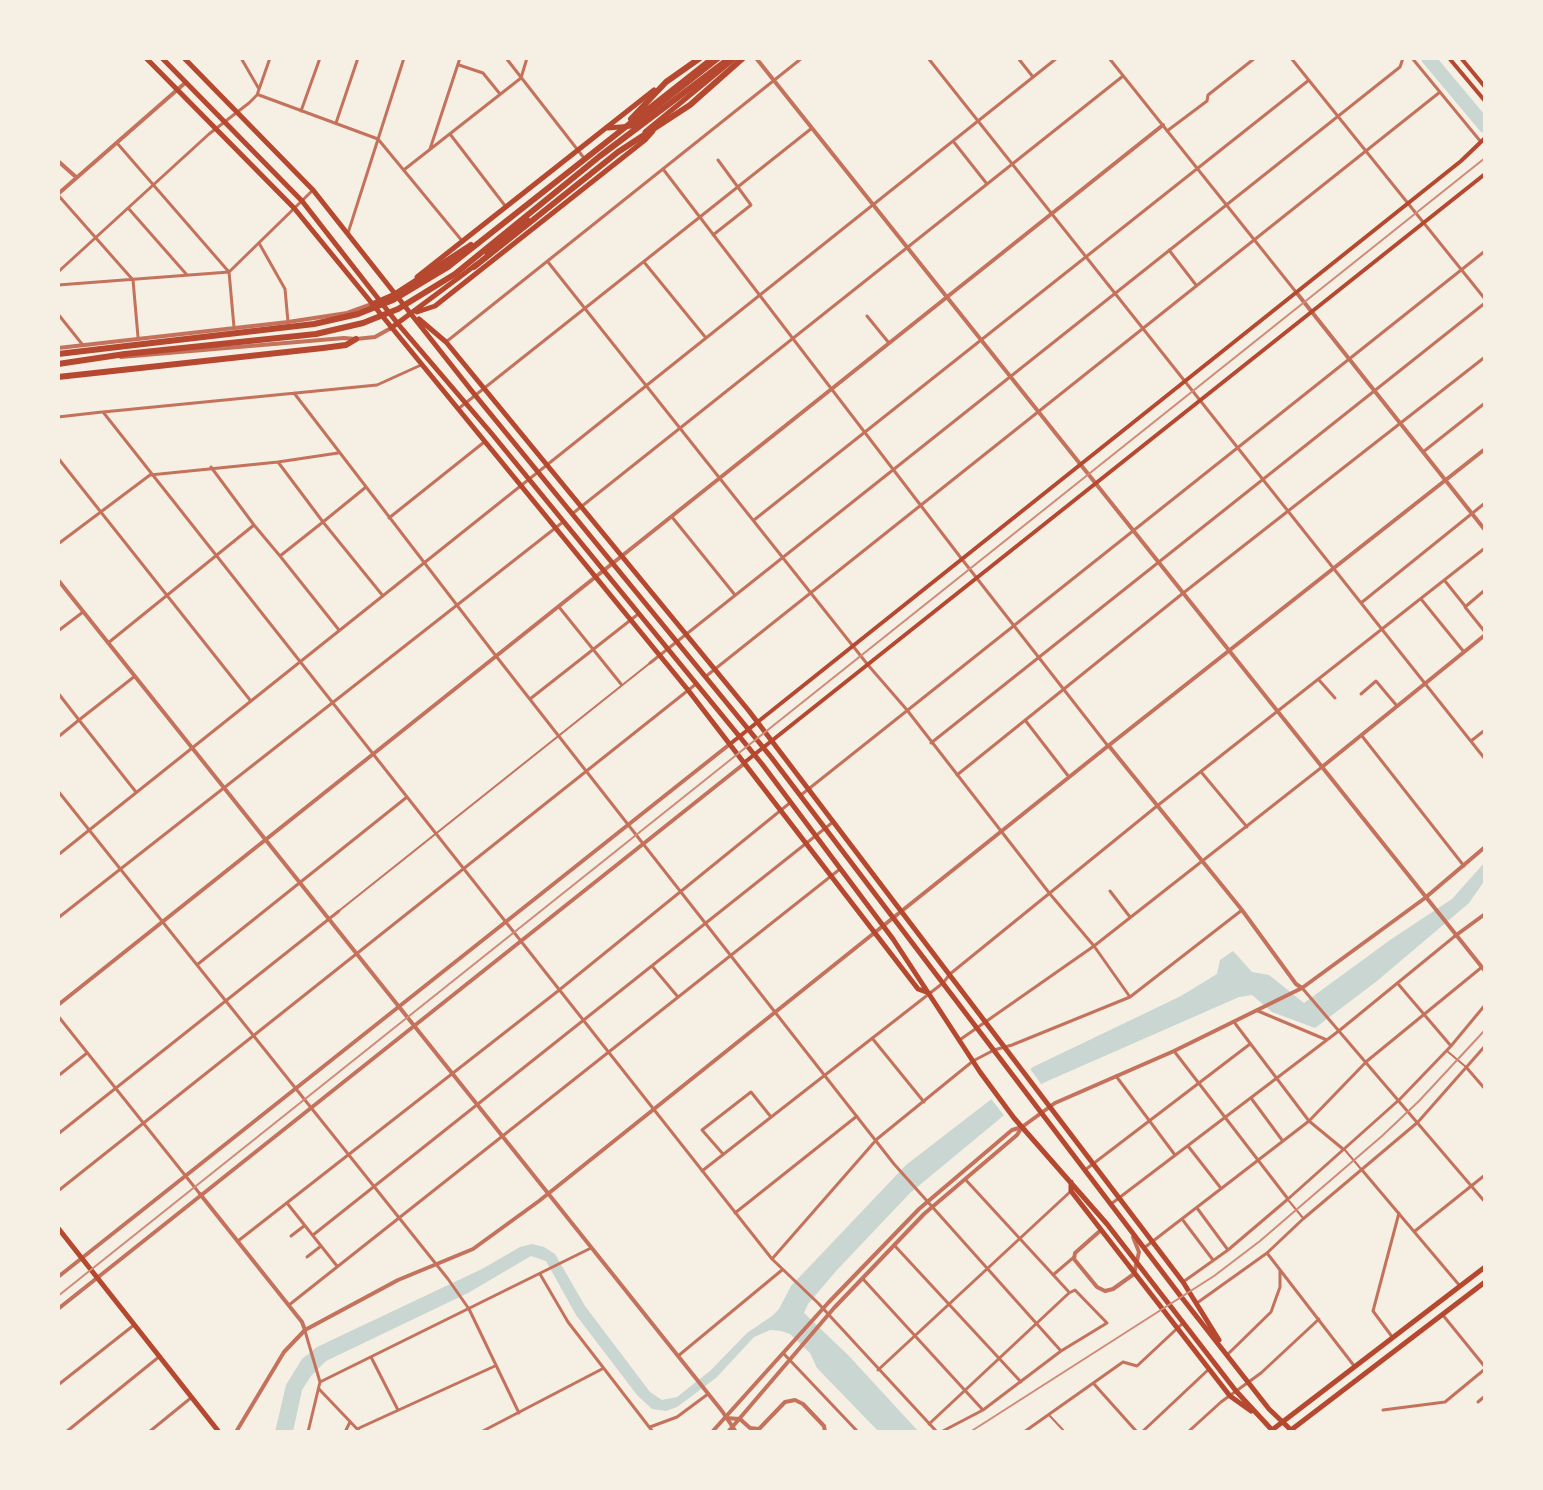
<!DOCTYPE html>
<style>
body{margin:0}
#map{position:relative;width:1543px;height:1490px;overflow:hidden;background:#f6efe4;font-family:"PT Serif",serif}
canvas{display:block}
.frame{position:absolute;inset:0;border:60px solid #f6efe4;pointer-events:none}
</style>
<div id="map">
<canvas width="1543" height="1490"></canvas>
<div class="frame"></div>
</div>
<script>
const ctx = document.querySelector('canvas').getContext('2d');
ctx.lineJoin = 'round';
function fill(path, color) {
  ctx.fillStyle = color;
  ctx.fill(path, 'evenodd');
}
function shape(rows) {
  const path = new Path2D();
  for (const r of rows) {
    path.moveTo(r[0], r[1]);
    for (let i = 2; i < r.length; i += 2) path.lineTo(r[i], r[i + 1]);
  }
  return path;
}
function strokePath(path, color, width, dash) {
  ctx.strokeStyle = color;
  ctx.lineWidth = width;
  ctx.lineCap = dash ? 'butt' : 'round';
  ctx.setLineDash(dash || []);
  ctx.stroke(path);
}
const water = shape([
 [1485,862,1485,880,1469,903,1377,981,1315,1028,1272,1012,1252,995,1239,997,1043,1083,910,1193,837,1270,808,1304,804,1313,848,1355,919,1432,879,1432,817,1368,810,1353,790,1334,781,1331,770,1330,754,1337,716,1378,677,1407,666,1411,652,1409,637,1395,576,1315,546,1261,531,1256,468,1293,326,1361,311,1376,302,1390,293,1432,275,1432,286,1385,302,1359,317,1347,482,1269,520,1247,532,1244,544,1247,555,1254,585,1306,650,1392,662,1400,677,1397,710,1371,747,1333,772,1316,779,1309,791,1286,906,1165,1033,1067,1181,996,1217,974,1220,960,1233,951,1252,972,1269,975,1304,1003,1390,940,1452,899]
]);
const pier = shape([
 [1028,1066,1044,1088,1006,1118,988,1095]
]);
const river = shape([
 [1428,58,1485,126]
]);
const pedestrian = shape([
 [340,910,650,663],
 [1447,1051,1466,1067],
 [1344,1149,1361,1169],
 [1289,1201,1303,1218],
 [1049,1415,1065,1432]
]);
const minor = shape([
 [241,58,259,89],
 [506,58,584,158],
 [928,58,1485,759],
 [1018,58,1033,77],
 [1109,58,1296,292],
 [1291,58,1485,299],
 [1412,58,1481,142],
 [459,65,483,73,500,94],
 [259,95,378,139,463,242],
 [301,111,320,58],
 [336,123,358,58],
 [1167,131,1207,101,1208,95,1255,58],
 [450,134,506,207],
 [953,141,987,184],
 [117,143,229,272,234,327],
 [430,149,460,58],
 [405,169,521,78,527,58],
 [663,169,961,558,1108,746],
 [58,195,133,280,138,337],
 [129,209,187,275],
 [348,233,404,58],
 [713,235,751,205,718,160],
 [259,243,285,289,288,322],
 [1169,250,1196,285],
 [548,262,868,665,907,710,1050,894,1094,946,1130,997],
 [644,262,706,338],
 [58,272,209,134,249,103,257,95,270,58],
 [58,285,229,272,313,190],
 [58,314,82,344],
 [867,316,889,343],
 [446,342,802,58],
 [421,365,377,385,103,412,772,1259,818,1303,937,1432],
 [294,393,496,656,894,1164,1061,1351],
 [458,409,812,128],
 [58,417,102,412],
 [1423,452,1485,403],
 [58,458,250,700],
 [366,487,323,522,383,596],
 [572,514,1123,76],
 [672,517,735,595],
 [389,518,483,443],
 [754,520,1309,80],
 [254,525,280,556,323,522,278,462,338,453],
 [58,544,150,475,278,462],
 [280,556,339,630],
 [1445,581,1465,606],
 [1485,590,1465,607,1485,632],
 [1421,599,1464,652],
 [1361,603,1485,503],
 [559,607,621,684],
 [58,631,83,612],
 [108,643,254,525,211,467],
 [650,663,1400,67,1403,58],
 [705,677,1440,92],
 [1319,680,1335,698],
 [58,693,79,720,135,676],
 [1361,694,1376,681,1397,706],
 [530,699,637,615],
 [1025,720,1069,777],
 [1362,736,1464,866],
 [58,737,79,720,136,792],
 [1471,741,1485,730],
 [931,743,1485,303],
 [1202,773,1247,827],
 [957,775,1182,594,1485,357],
 [58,791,448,1279,469,1309,519,1413],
 [801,795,1485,251],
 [58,855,1057,58],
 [1110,891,1130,917],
 [58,918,563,522],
 [198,964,407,797],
 [652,966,678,997],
 [1399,985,1451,1046],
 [1303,989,1485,1202],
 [1258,1011,1327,1040],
 [58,1016,200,1194],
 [1234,1022,1309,1121,1343,1149],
 [872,1038,924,1102],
 [961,1039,1094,946,1322,767],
 [1174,1051,1288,1199],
 [1466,1067,1485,1089],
 [58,1076,87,1053],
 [1116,1076,1175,1155],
 [1251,1098,1282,1140],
 [58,1134,339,911],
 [1188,1146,1220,1187],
 [723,1154,702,1130,751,1092,771,1117],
 [1085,1170,1250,1044],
 [1362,1170,1460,1286],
 [702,1171,943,983,950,974,1157,806,1485,548],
 [965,1179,1068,1291],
 [58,1191,696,684],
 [287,1203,337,1266],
 [1111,1204,1340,1030,1455,936],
 [1197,1208,1228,1250],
 [735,1213,857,1116],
 [1182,1219,1213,1260],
 [1415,1231,1485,1175],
 [313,1235,833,822],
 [291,1236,304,1226],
 [238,1241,558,991,791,802],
 [895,1246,1021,1382],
 [1144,1248,1309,1121,1367,1061,1482,967],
 [1267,1253,1355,1367],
 [307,1257,321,1246],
 [772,1259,877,1139,973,1061,994,1050,1012,1045,1130,997,1242,910],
 [540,1274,568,1322,653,1432],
 [1053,1275,1074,1257],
 [863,1279,982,1409],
 [1183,1282,1228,1250,1288,1199,1400,1099,1451,1046,1485,1005],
 [1197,1303,1267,1253,1303,1219,1418,1122,1485,1046],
 [289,1305,840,869],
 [1442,1314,1485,1367],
 [305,1331,320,1382,308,1432],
 [1393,1338,1373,1311,1399,1213],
 [784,1354,858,1432],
 [1228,1354,1271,1312,1280,1287,1280,1270],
 [678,1356,782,1270],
 [371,1357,398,1410],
 [878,1370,1071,1191],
 [320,1382,591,1248],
 [1094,1384,1137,1432],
 [58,1385,134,1325],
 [319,1389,360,1432],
 [1478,1402,1485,1396],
 [1383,1410,1445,1402,1485,1369],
 [929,1424,1069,1293,1075,1290,1107,1323,1061,1351,983,1410,941,1432],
 [650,1427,677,1417,708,1394],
 [357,1429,495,1366],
 [66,1432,160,1356],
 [149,1432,192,1397],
 [345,1432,350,1422],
 [481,1432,602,1369],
 [1024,1432,1123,1362,1137,1366,1183,1323],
 [1142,1432,1209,1369],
 [1188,1432,1221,1402,1261,1373,1319,1319]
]);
const tertiary = shape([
 [756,58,1485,971],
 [58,161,76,177],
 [58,194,185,83],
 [1296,292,1485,530],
 [58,348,288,322,347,313,372,304],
 [121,357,344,338,356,339,375,337,391,328],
 [58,580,722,1411,736,1432],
 [1109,746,1242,910,1296,984,1302,988],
 [1322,767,1485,635],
 [1455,936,1485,914],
 [58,1005,1163,125],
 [200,1194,302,1322,305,1330],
 [1101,1230,1075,1253,1074,1259,1097,1287,1105,1291,1113,1289,1134,1274,1139,1252,1133,1237],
 [58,1277,730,744],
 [58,1309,745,763],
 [725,1418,740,1419,750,1428,759,1429,785,1402,795,1400,803,1404,824,1426,825,1432],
 [236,1432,284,1352,305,1330,398,1280,473,1249,539,1201,1108,746,1485,449],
 [712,1432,828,1303,919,1209,1012,1130,1022,1127,1055,1103,1174,1051,1302,988,1425,898,1485,847],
 [728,1432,834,1308,924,1214,1017,1135,1022,1127]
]);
const secondary = shape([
 [1449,58,1485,101],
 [1461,58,1485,87],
 [730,744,1461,161,1485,138],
 [745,762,1485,174]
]);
const primary = shape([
 [58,1228,219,1432],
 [1272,1430,1485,1267],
 [1291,1430,1485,1282]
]);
const trunk = shape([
 [146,58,294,208,688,690,918,989,929,993],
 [162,58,302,201,398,324,492,434,762,764,893,939,980,1072,1014,1118,1107,1224,1236,1391,1272,1430,1270,1432],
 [184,58,313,190,475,395,771,757,1179,1294,1269,1409,1291,1430,1288,1432],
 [608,128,632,126,719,58],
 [645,132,735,58],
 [487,254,528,220],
 [417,277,654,90],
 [372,304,397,293],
 [417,312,435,306,645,140,653,131],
 [419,319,446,342,749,711,1183,1282,1219,1340],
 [391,328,477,264],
 [1071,1182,1071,1191,1230,1396,1251,1411]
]);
const motorway = shape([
 [631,119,666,82,700,58],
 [474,267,618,152,690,105,743,58],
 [397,293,471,245],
 [58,354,314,324,358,314,393,300,448,267,713,58],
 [58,364,125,354,316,334,363,323,398,309,455,274,600,156,730,58],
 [58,377,323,348,346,345,356,339]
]);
const tram = shape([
 [58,1296,1485,158]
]);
const rail = shape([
 [970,1432,1214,1276,1260,1241,1382,1136,1419,1101,1485,1030]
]);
fill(water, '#c9d6d2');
fill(pier, '#f6efe4');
strokePath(river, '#c9d6d2', 14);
strokePath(pedestrian, '#c5725c', 2);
strokePath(minor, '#c5725c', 3);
strokePath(tertiary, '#c5725c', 4);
strokePath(secondary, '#b5482f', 4);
strokePath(primary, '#b5482f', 5);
strokePath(trunk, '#b5482f', 5);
strokePath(motorway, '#b5482f', 6);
strokePath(tram, '#cf8b77', 2);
strokePath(rail, '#cf8b77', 2);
</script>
